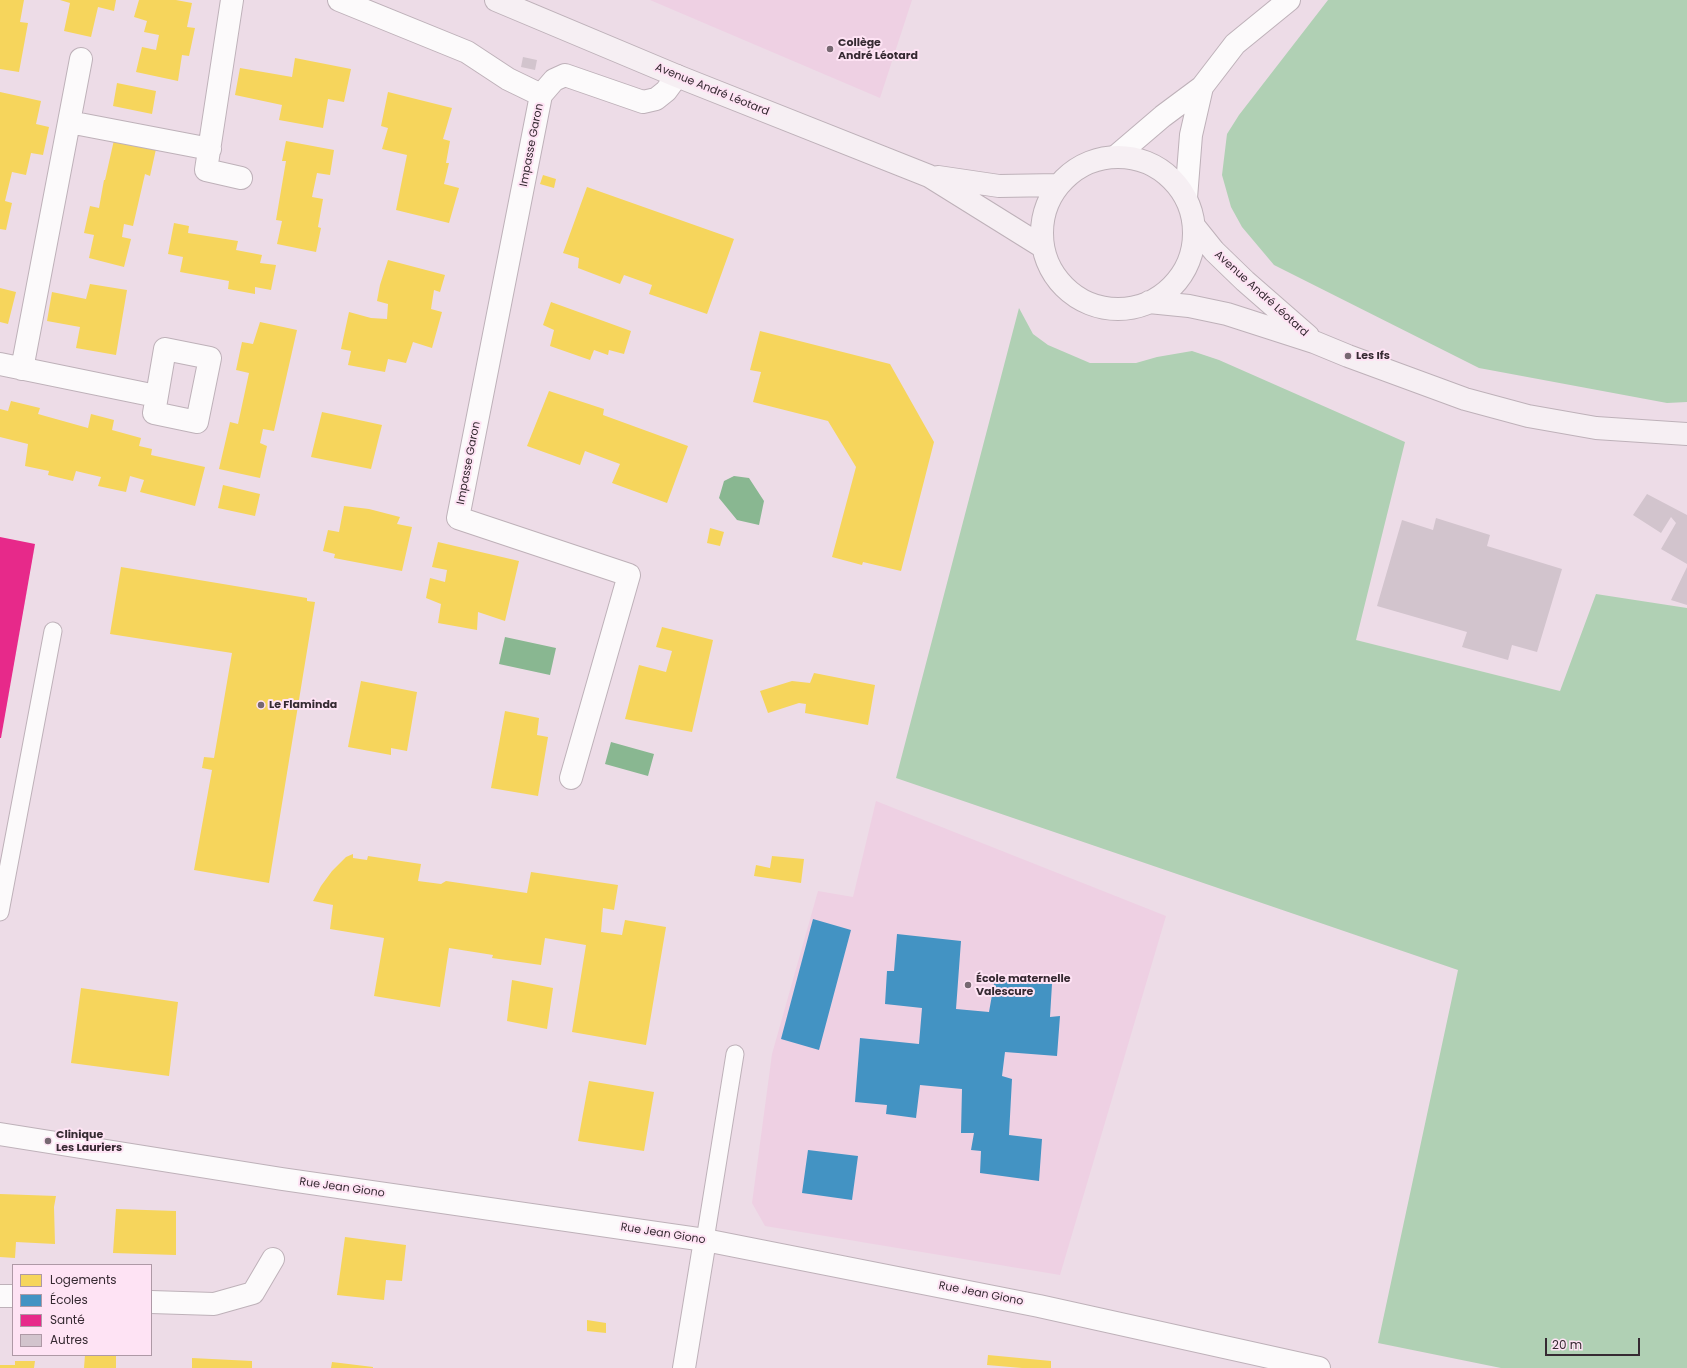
<!DOCTYPE html>
<meta charset="utf-8">
<style>
body{margin:0}
#map{position:relative;width:1687px;height:1368px;overflow:hidden;background:#eddce7;font-family:Poppins,sans-serif}
canvas{display:block}
.legend{position:absolute;left:12px;top:1264px;width:140px;height:92px;box-sizing:border-box;background:#fee3f4;border:1px solid #ae99a6;margin:0;padding:5px 7px;list-style:none;font-size:12px;color:#362a32}
.legend li{display:flex;align-items:center;gap:8px;height:20px}
.legend b{width:20px;border:1px solid #ae99a6}
.scale{position:absolute;left:1545px;top:1338px;width:95px;height:18px;box-sizing:border-box;border:2px solid #362a32;border-top:0;padding-left:5px;font-size:12px;line-height:14px;white-space:nowrap;color:#362a32;-webkit-text-stroke:3px #fee3f4;paint-order:stroke}
</style>
<div id="map">
<canvas width="1687" height="1368"></canvas>
<ul class="legend">
<li><b style="height:11px;background:#f6d55c"></b>Logements</li>
<li><b style="height:11px;background:#4393c3"></b>Écoles</li>
<li><b style="height:11px;background:#e7298a"></b>Santé</li>
<li><b style="height:11px;background:#d2c4cd"></b>Autres</li>
</ul>
<div class="scale">20 m</div>
</div>
<script>
const ctx = document.querySelector('canvas').getContext('2d');
ctx.lineJoin = 'round';
function fill(path, color) {
  ctx.fillStyle = color;
  ctx.fill(path, 'evenodd');
}
function shape(rows) {
  const path = new Path2D();
  for (const r of rows) {
    if (r.length === 3) {
      path.moveTo(r[0] + r[2], r[1]);
      path.arc(r[0], r[1], r[2], 0, 2 * Math.PI);
      continue;
    }
    path.moveTo(r[0], r[1]);
    for (let i = 2; i < r.length; i += 2) path.lineTo(r[i], r[i + 1]);
  }
  return path;
}
function strokePath(path, color, width, dash) {
  ctx.strokeStyle = color;
  ctx.lineWidth = width;
  ctx.lineCap = dash ? 'butt' : 'round';
  ctx.setLineDash(dash || []);
  ctx.stroke(path);
}
function label(font, color, halo, rows, align = 'center') {
  ctx.font = font + ' Poppins,sans-serif';
  ctx.lineWidth = 4;
  ctx.setLineDash([]);
  ctx.textBaseline = 'middle';
  ctx.strokeStyle = halo;
  ctx.fillStyle = color;
  for (const [text, x, y, turn = 0] of rows) {
    ctx.save();
    ctx.translate(x, y);
    ctx.rotate((+turn || 0) * Math.PI / 180);
    ctx.textAlign = isNaN(turn) ? turn : align;
    if (halo) ctx.strokeText(text, 0, 0);
    ctx.fillText(text, 0, 0);
    ctx.restore();
  }
}
const built = shape([
 [650,0,912,0,880,98],
 [876,801,1166,916,1060,1275,765,1226,752,1203,772,1054,818,891,853,897]
]);
const green = shape([
 [1328,0,1687,0,1687,402,1667,403,1479,368,1274,265,1242,227,1231,207,1222,175,1227,134,1239,115],
 [1019,308,1033,334,1048,345,1090,363,1136,363,1157,357,1192,351,1219,360,1405,442,1356,640,1560,691,1596,594,1687,608,1687,1368,1501,1368,1378,1343,1458,970,896,778]
]);
const water = shape([
 [734,476,749,478,764,501,759,525,737,520,719,498,724,481],
 [505,637,556,648,550,675,499,664],
 [611,742,654,754,648,776,605,764]
]);
const homes = shape([
 [0,0,24,0,20,22,28,23,19,72,0,69],
 [60,0,116,0,114,11,98,7,91,37,64,31,70,3],
 [139,0,176,0,192,3,187,27,195,28,189,56,182,55,178,81,136,72,142,47,156,50,159,35,144,32,147,21,134,17],
 [295,58,351,69,344,102,328,99,323,128,279,120,282,105,235,95,240,68,292,77],
 [117,83,156,91,152,114,113,106],
 [0,92,41,101,36,124,49,127,43,155,31,153,26,175,12,172,5,201,12,203,6,230,0,229],
 [388,92,452,108,443,139,450,141,446,163,449,163,444,184,459,188,449,223,396,210,407,155,382,149,388,128,381,126],
 [114,140,156,149,150,176,145,174,133,226,124,224,122,237,131,239,124,267,89,258,94,235,84,233,90,206,99,208,104,180,105,180],
 [286,141,334,150,330,175,317,173,312,197,323,199,318,227,321,228,316,252,277,244,282,221,276,220,286,161,282,161],
 [543,175,556,179,554,188,540,184],
 [587,187,734,239,707,314,649,294,652,285,624,275,620,284,578,268,579,258,563,253],
 [174,223,189,226,188,233,238,241,236,250,262,255,260,263,276,265,271,290,255,287,255,294,228,289,229,281,180,272,183,257,168,254],
 [388,260,445,275,440,292,434,290,431,309,442,312,432,348,413,342,406,363,388,359,385,372,348,365,351,351,341,349,349,312,371,318,387,319,388,304,377,301,380,285],
 [90,284,127,290,116,355,76,348,80,327,47,321,52,292,86,299],
 [0,288,16,292,8,324,0,322],
 [551,302,631,331,624,354,609,350,608,355,594,350,590,360,550,346,554,330,543,325],
 [260,322,297,330,274,431,263,429,260,443,267,446,260,478,219,469,230,422,238,424,249,373,236,370,242,342,253,344],
 [760,331,890,364,934,442,901,571,863,562,862,565,832,557,856,467,828,421,753,402,761,372,750,370],
 [549,391,604,409,603,415,688,446,667,503,612,483,620,464,609,460,585,451,580,465,527,446],
 [11,401,40,408,38,414,88,428,91,414,114,420,112,430,141,438,139,446,152,449,151,455,205,467,195,506,140,492,144,480,130,476,126,492,98,486,101,477,76,471,73,481,48,475,49,471,25,466,28,444,0,437,0,409,8,411],
 [322,412,382,425,371,469,311,457],
 [223,485,260,494,255,516,218,508],
 [344,506,369,509,400,517,397,524,412,527,402,571,334,558,335,554,323,551,328,530,339,532],
 [710,528,724,532,720,546,707,543],
 [438,542,519,561,505,621,478,612,477,630,438,623,441,604,426,598,430,578,445,582,447,570,432,567],
 [121,567,307,598,307,601,315,602,269,883,194,870,212,770,202,768,204,757,214,758,232,653,110,634],
 [662,627,713,640,692,732,625,719,639,665,666,672,672,651,656,647],
 [814,673,875,685,868,725,805,713,806,704,799,703,768,713,760,691,792,681,810,683],
 [361,681,417,692,407,751,391,748,391,755,348,747],
 [505,711,539,718,537,735,548,737,538,796,491,788],
 [353,854,353,858,367,860,368,856,421,864,418,881,441,884,446,881,527,893,531,872,618,885,614,910,603,908,601,932,622,935,625,920,666,927,646,1045,572,1032,586,945,545,938,541,965,492,958,493,955,449,948,440,1007,374,996,384,938,330,929,333,905,313,901,321,886,332,871,346,857],
 [772,856,804,859,801,883,754,876,756,865,770,868],
 [512,980,553,988,547,1029,507,1021],
 [81,988,178,1002,169,1076,71,1063],
 [589,1081,654,1092,644,1151,578,1141],
 [0,1194,56,1196,54,1207,55,1244,16,1242,15,1258,0,1257],
 [116,1209,176,1211,176,1255,113,1253],
 [345,1237,406,1245,402,1281,386,1280,384,1300,337,1295],
 [587,1320,606,1323,606,1333,587,1331],
 [85,1355,116,1355,116,1368,84,1368],
 [988,1355,1051,1361,1051,1368,1022,1368,987,1365],
 [192,1358,252,1361,252,1368,192,1368],
 [15,1361,35,1361,34,1368,0,1368,0,1365,15,1365],
 [332,1362,373,1367,373,1368,331,1368]
]);
const schools = shape([
 [813,919,851,930,819,1050,781,1039],
 [897,934,961,941,956,1009,989,1012,995,978,1052,984,1050,1017,1060,1016,1057,1056,1005,1052,1002,1076,1012,1079,1009,1135,1042,1139,1039,1181,980,1173,981,1151,971,1150,974,1133,961,1133,962,1089,920,1085,916,1118,886,1114,887,1105,855,1102,860,1038,919,1044,922,1008,885,1004,887,971,894,971],
 [808,1150,858,1156,852,1200,802,1193]
]);
const health = shape([
 [0,537,35,544,1,738,0,738]
]);
const building = shape([
 [523,57,537,60,535,70,521,67],
 [1647,494,1687,515,1687,564,1661,549,1676,523,1671,517,1661,533,1633,515],
 [1436,518,1490,535,1487,546,1562,569,1537,652,1512,645,1508,660,1462,647,1467,632,1377,606,1402,520,1433,530],
 [1687,567,1687,605,1671,600]
]);
const service = shape([
 [0,912,53,631],
 [705,1240,735,1054]
]);
const minor = shape([
 [232,0,206,170,241,178],
 [339,0,467,52,508,79,541,95,554,80,565,75,643,102,656,99,666,91,677,76],
 [541,95,458,518,629,575,571,778],
 [69,122,210,149],
 [1115,157,1163,116,1202,87,1235,44,1289,0],
 [1186,198,1191,135,1202,87],
 [165,349,210,358,197,422,154,413,165,349],
 [0,364,156,396],
 [22,369,81,59],
 [0,1134,282,1179,705,1240,1039,1306,1319,1368],
 [0,1296,13,1296],
 [151,1302,214,1304,253,1293,273,1259],
 [684,1368,705,1240]
]);
const secondary = shape([
 [496,0,677,76,929,176,1043,247],
 [1118,233,76],
 [938,177,999,186,1058,185],
 [1194,226,1214,251,1245,281,1308,336],
 [1149,302,1189,306,1227,314,1314,342,1348,356,1465,399,1528,416,1596,428,1687,434]
]);
const markers = [
 [830,49,4,"#766871"],
 [1348,356,4,"#766871"],
 [261,705,4,"#766871"],
 [968,985,4,"#766871"],
 [48,1141,4,"#766871"]
];
const poiNames = [
 ["Collège",838,43],
 ["André Léotard",838,56],
 ["Les Ifs",1356,356],
 ["Le Flaminda",269,705],
 ["École maternelle",976,979],
 ["Valescure",976,992],
 ["Clinique",56,1135],
 ["Les Lauriers",56,1148]
];
const streetNames = [
 ["Avenue André Léotard",712,90,22],
 ["Impasse Garon",532,145,-79],
 ["Avenue André Léotard",1261,294,42],
 ["Impasse Garon",469,463,-79],
 ["Rue Jean Giono",342,1188,8],
 ["Rue Jean Giono",663,1234,9],
 ["Rue Jean Giono",981,1294,11]
];
fill(built, '#eed0e3');
fill(green, '#b0d0b4');
fill(water, '#89b791');
fill(homes, '#f6d55c');
fill(schools, '#4393c3');
fill(health, '#e7298a');
fill(building, '#d2c4cd');
strokePath(service, '#beb1b9', 19);
strokePath(minor, '#beb1b9', 24);
strokePath(secondary, '#beb1b9', 24);
strokePath(service, '#fcfafb', 17);
strokePath(minor, '#fcfafb', 22);
strokePath(secondary, '#f6eff3', 22);
for (const [x, y, r, color] of markers) {
  const dot = new Path2D();
  dot.arc(x, y, r, 0, 2 * Math.PI);
  ctx.fillStyle = color;
  ctx.fill(dot);
  strokePath(dot, '#fee3f4', 1.5);
}
label('bold 11px', '#362a32', '#fee3f4', poiNames, 'left');
label('11px', '#362a32', '#fee3f4', streetNames);
</script>
